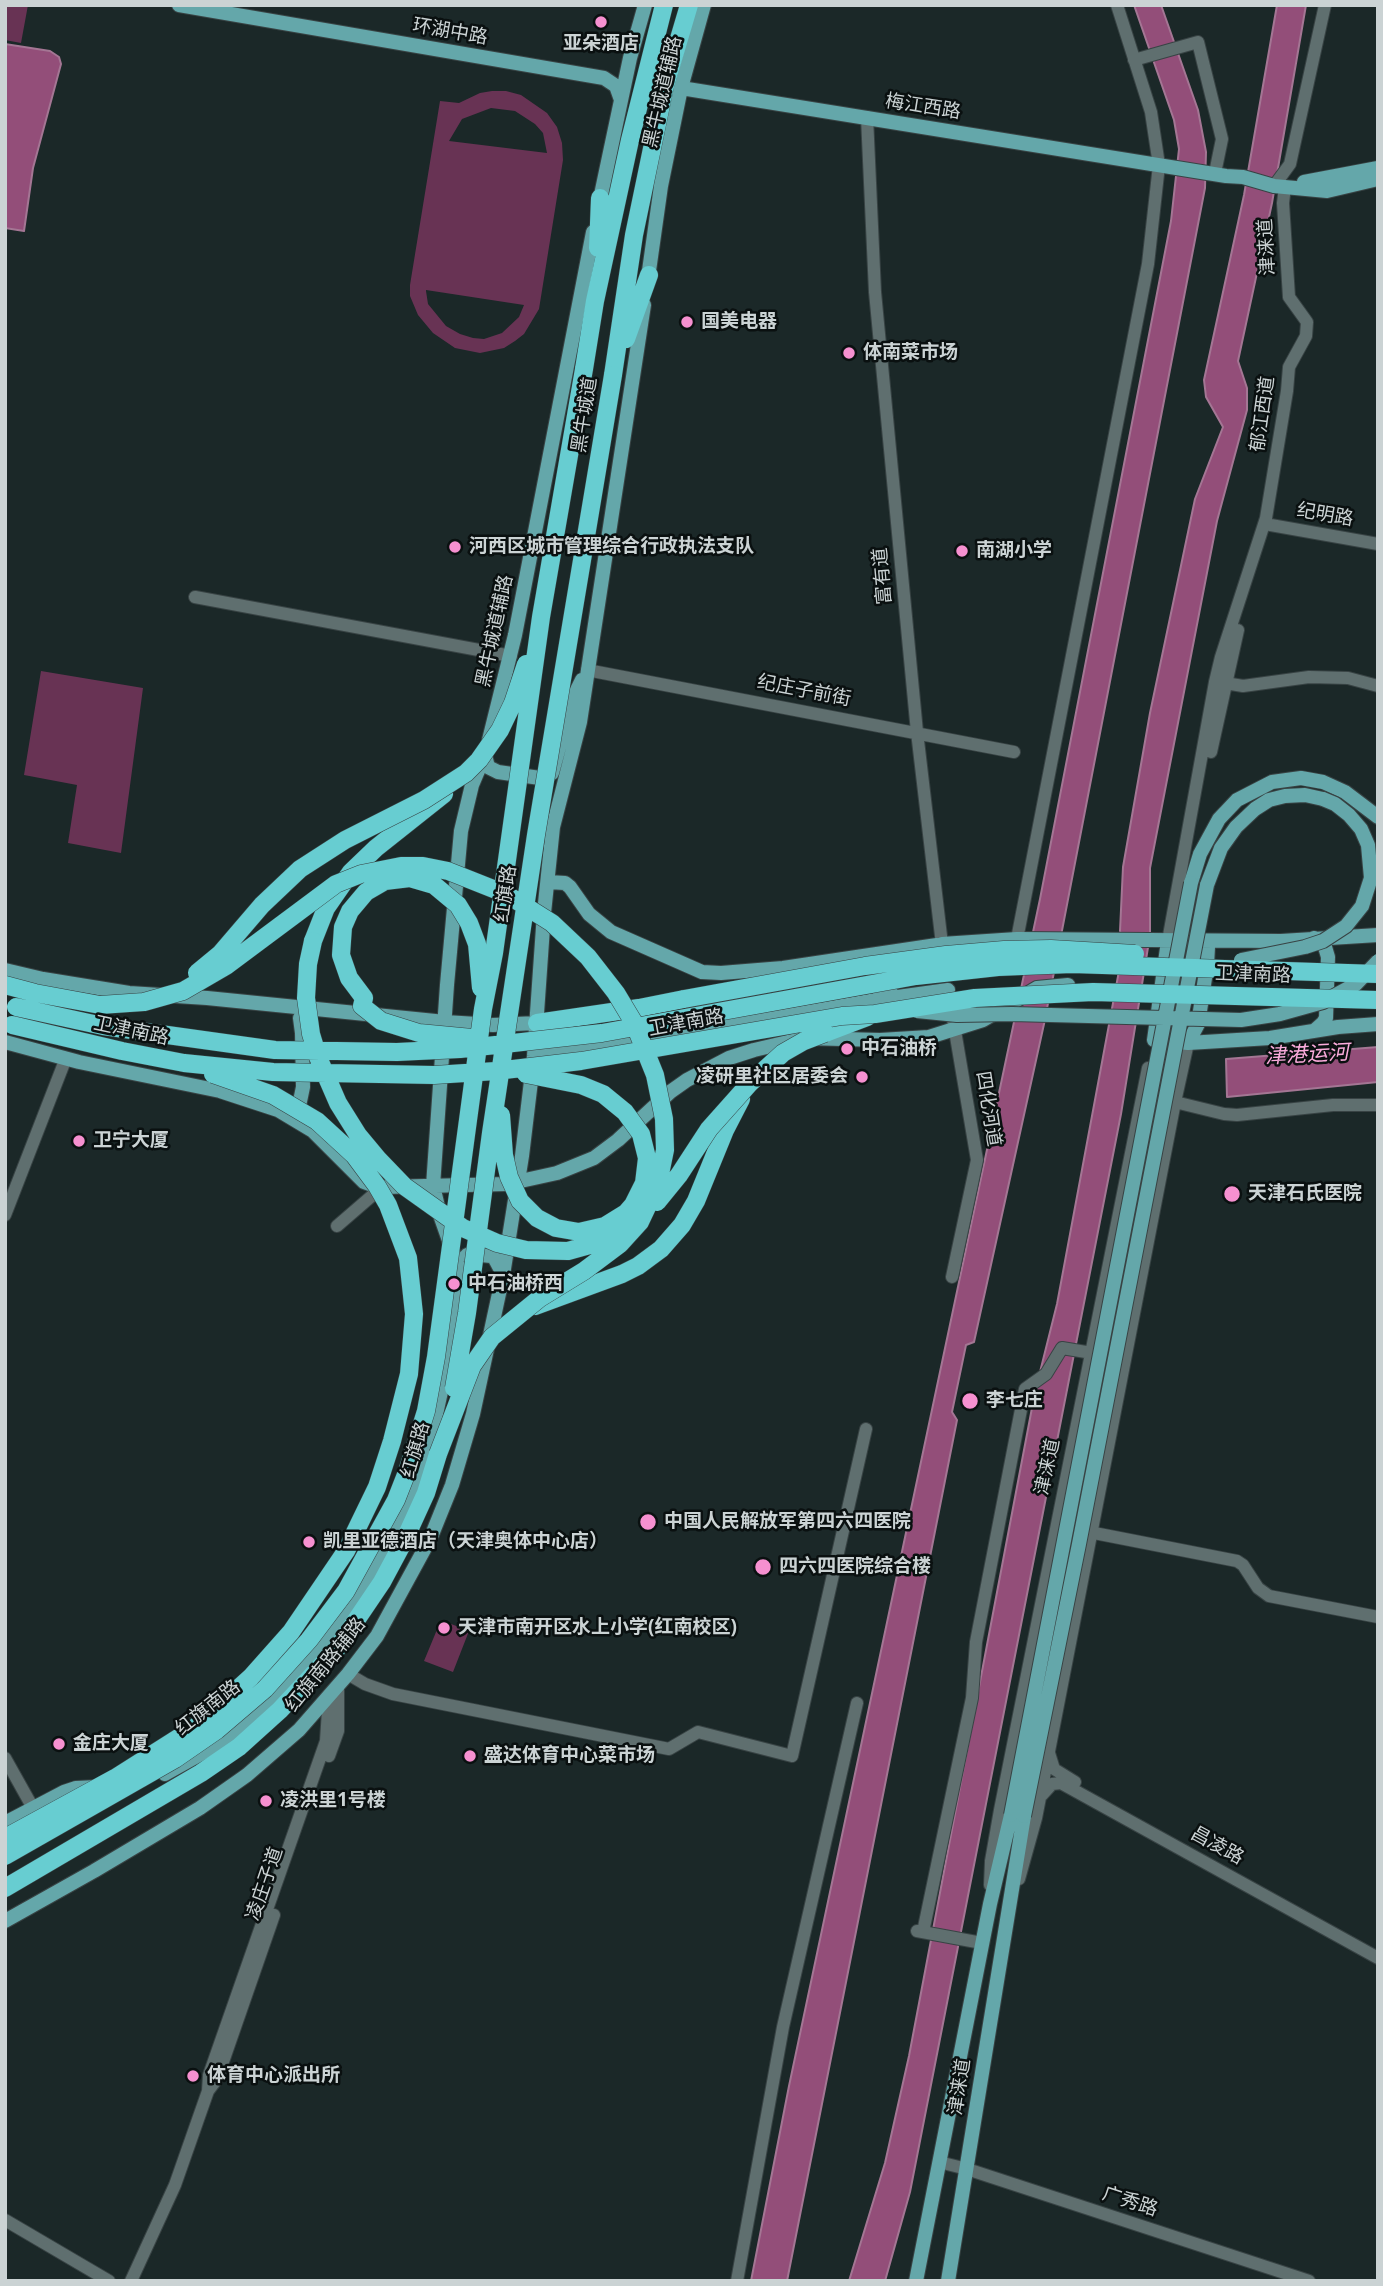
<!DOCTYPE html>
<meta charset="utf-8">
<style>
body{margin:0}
#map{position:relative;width:1383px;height:2286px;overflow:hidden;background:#1b2828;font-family:"Open Sans",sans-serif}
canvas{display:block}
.frame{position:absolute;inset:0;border:7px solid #cbd3d4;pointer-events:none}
</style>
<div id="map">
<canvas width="1383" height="2286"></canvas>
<div class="frame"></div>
</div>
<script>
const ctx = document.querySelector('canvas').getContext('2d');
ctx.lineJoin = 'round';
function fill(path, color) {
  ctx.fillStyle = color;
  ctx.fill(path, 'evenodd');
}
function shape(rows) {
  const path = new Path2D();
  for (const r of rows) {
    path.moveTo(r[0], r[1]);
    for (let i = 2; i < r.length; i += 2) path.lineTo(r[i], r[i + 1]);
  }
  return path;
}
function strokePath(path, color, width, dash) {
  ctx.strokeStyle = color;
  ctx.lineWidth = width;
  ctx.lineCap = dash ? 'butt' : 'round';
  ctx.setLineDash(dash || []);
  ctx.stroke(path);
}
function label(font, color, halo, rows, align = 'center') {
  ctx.font = font + ' "Open Sans","Noto Sans SC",sans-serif';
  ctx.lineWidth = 5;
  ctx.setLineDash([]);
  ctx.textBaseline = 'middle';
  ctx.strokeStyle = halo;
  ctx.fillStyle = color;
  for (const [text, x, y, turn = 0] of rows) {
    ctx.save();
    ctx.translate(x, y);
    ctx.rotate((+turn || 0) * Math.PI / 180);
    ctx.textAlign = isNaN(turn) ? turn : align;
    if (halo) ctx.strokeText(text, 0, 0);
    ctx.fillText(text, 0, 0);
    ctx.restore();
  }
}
const green = shape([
 [5,5,28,5,21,43,5,40],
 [492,91,506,91,521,95,547,113,557,127,562,143,563,160,539,309,524,334,515,341,504,348,480,353,455,348,433,333,418,315,410,296,410,285,440,101,459,103,480,93],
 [491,108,515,111,535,124,543,133,547,153,449,141,462,119],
 [426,291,426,290,524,305,519,317,502,333,484,339,473,338,460,334,446,326,428,304],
 [41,671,143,688,121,853,68,843,77,785,24,775],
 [441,1620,469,1631,453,1672,424,1661]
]);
const water = shape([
 [1134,5,1161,5,1198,110,1206,152,1205,188,1044,1024,974,1342,966,1345,952,1412,957,1420,787,2281,751,2281,789,2086,1040,899,1171,221,1179,149,1174,120,1134,5],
 [1277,5,1306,5,1272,203,1238,361,1247,388,1247,410,1217,521,1150,868,1150,935,1121,1114,910,2192,885,2281,849,2281,885,2163,909,2056,1035,1392,1057,1304,1124,944,1120,931,1123,867,1150,713,1195,499,1223,427,1206,397,1204,380,1244,195,1277,5],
 [5,44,50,51,59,57,61,64,33,168,24,231,5,228,5,44],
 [1378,1047,1378,1082,1227,1097,1226,1059,1378,1047]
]);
const minor = shape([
 [1134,60,1198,42,1222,139,1215,173],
 [867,117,875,292,917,732,943,953],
 [1274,186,1290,164,1325,5],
 [1265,524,1378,544],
 [195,597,511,656],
 [587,670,1014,752],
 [1219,682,1243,686,1309,677,1348,678,1378,686],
 [1211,752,1238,630],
 [1017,939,1148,264,1159,165,1151,112,1117,5],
 [1168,941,1215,682,1221,657,1266,518,1287,391,1289,367,1306,336,1307,322,1289,297,1283,203,1285,187],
 [1175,1102,1224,1114,1237,1115,1333,1105,1378,1105],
 [5,1215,66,1058],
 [337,1226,374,1194],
 [952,1277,977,1160,953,1019],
 [1084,1531,1237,1561,1243,1565,1258,1588,1269,1596,1378,1617],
 [348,1674,365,1684,393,1694,669,1749,698,1732,792,1756,866,1429],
 [1049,1753,1054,1769,1075,1782],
 [329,1756,338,1731,338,1685],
 [5,1758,33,1808],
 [1042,1795,1052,1784,1061,1783,1378,1958],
 [1019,1879,1036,1818,1175,1102,1188,1043],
 [990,1885,991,1861,1000,1810,1148,1068],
 [917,1931,982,1943],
 [923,1932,972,1698,976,1642,1025,1389,1046,1374,1062,1348,1092,1353],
 [208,2091,217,2079,274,1915],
 [939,2162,967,2169,1309,2281],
 [5,2220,109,2281],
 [131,2281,175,2185,208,2091,209,2075,326,1741,329,1695],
 [737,2281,783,2027,857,1703]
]);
const major = shape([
 [179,5,604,78,616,86,621,100],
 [681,88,1226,176,1243,177,1274,186,1327,191,1378,179],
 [1304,182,1378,168],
 [598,209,630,58,645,5],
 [647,285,661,186,681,88,704,5],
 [489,740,515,635,593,232],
 [485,755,488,767,498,772,540,778,552,773,572,700,582,680],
 [548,882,565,883,570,887,589,914,611,932,702,972,721,973,783,968,937,945],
 [1191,883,1200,854,1219,819,1237,800,1272,782,1301,778,1323,782,1345,792,1378,817],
 [1207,885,1221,848,1236,827,1255,809,1269,800,1285,796,1305,795,1323,799],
 [1314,938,1325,947,1328,957,1326,1018,1323,1023,1314,1031],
 [1168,941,1154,1040,1188,1043,1270,1038,1338,1027,1378,1024],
 [921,959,942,944,1017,939,1281,941,1378,935],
 [5,970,43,979,129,993,207,998,445,1022,493,1025,537,1023],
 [876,1000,898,979],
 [5,1042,79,1062,220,1091,278,1110,313,1131,364,1182,372,1185,384,1187,507,1184,557,1173,594,1158,618,1140,670,1092,687,1080,729,1058,754,1050,805,1038,880,1040,929,1037,983,1020,1037,988,1068,985],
 [1188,1043,1198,1024,1207,965,1208,947,1203,941],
 [534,1056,622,1045,876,1000,948,990],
 [288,1112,299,1106,303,1087,302,1033,300,1018],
 [467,1255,471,1254,491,1256,495,1259,503,1274],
 [165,1774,208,1750,232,1734,284,1689,307,1664,364,1585,399,1520,429,1446,446,1369,459,1281,459,1269,440,1215,433,1186,447,985,461,831,472,785,483,759],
 [5,1823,64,1792,76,1788,97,1787],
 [5,1921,94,1871,200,1808,247,1775,299,1730,348,1674,377,1636,431,1537,452,1485,473,1414,503,1275,522,1156,534,1056,544,913,553,827,580,722,644,305],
 [916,2281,990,1904,1011,1815],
 [948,2281,1024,1816]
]);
const highway = shape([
 [598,248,600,198],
 [626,339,649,275],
 [584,369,595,301,630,140,664,5],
 [613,375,634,235,665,86,689,5],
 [313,941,326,908,351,872,376,848,444,794],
 [537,1023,639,1008,684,999],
 [825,1033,867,1017],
 [535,1306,622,1274,638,1266,661,1249,682,1225,696,1201,725,1130,741,1099],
 [5,1888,201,1773,239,1747,280,1710,336,1650,382,1582,405,1539,426,1493,438,1454]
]);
const majorBridge = shape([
 [1241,960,1305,947,1323,941,1346,926,1362,906,1371,878,1368,845,1361,829,1349,815,1335,804,1323,799],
 [917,1011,957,1015,1012,1014,1241,1020,1280,1014,1323,1002,1356,984,1378,961],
 [1011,1815,1191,883],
 [1024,1816,1079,1544,1207,885]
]);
const highwayBridge = shape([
 [313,941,308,964,306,998,311,1034,318,1057,338,1103,358,1135,378,1159,404,1186,463,1228,497,1243,526,1250,568,1251,604,1241,625,1230],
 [197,973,220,954,262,905,300,869,345,840,424,800,466,773,479,760,500,730,513,703,526,664],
 [5,985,35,993,100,1005,144,1002,183,991,226,966,336,884,361,874,401,866,423,866,448,871,506,894,552,923,588,957,616,993,634,1023,655,1075,664,1119,665,1150,658,1184,640,1222,620,1244,584,1271,540,1298,492,1337,472,1366,438,1454],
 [684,999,865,966,946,955,1004,950,1051,949,1135,954],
 [16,1007,103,1026,275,1050,397,1052,460,1049,602,1033,916,976,998,967,1072,964,1378,974],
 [12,1025,122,1051,184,1063,273,1072,434,1075,496,1071,581,1061,842,1016,875,1014,975,998,1093,992,1378,1000],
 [472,1038,419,1033,381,1021,362,1006,364,998,349,978,341,955,343,927,350,911,366,892,385,881,410,878,434,885,458,905,469,923,477,944,481,988],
 [501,1115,504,1155,509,1177,520,1201,537,1218,556,1228,579,1232,605,1226,626,1213,633,1205,644,1183,647,1158,641,1134,625,1112,603,1094,581,1085,526,1074],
 [657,1202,679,1175,709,1129,750,1083,783,1053,804,1041,825,1033],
 [454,1388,467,1313,491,1133,536,835,613,375],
 [5,1838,115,1778,197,1726,251,1677,291,1632,346,1551,377,1487,392,1441,409,1374,414,1314,408,1258,388,1205,377,1186,354,1155,317,1121,273,1095,213,1074],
 [5,1856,175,1759,217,1730,265,1689,309,1640,346,1591,396,1500,407,1472,426,1411,436,1357,483,1009,494,953,541,617,584,369]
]);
const markers = [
 [601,22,7,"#f690d0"],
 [687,322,7,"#f690d0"],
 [849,353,7,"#f690d0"],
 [455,547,7,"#f690d0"],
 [962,551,7,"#f690d0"],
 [847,1049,7,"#f690d0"],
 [862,1077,7,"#f690d0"],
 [79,1141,7,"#f690d0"],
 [1232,1194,9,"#f690d0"],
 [454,1284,7,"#f690d0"],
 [970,1401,9,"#f690d0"],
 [648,1522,9,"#f690d0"],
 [309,1542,7,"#f690d0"],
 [763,1567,9,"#f690d0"],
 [444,1628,7,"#f690d0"],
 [59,1744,7,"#f690d0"],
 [470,1756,7,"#f690d0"],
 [266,1801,7,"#f690d0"],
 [193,2076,7,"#f690d0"]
];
const streetNames = [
 ["环湖中路",450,32,10],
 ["黑牛城道辅路",663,92,-77],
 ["梅江西路",923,107,9],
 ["津涞道",1267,247,-93],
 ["郁江西道",1263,414,-82],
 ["黑牛城道",585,415,-81],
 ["纪明路",1325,515,10],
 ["富有道",883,576,-95],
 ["黑牛城道辅路",495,631,-78],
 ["纪庄子前街",804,691,11],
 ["红旗路",506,894,-82],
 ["卫津南路",1253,975,2],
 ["卫津南路",686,1023,-10],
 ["卫津南路",131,1031,12],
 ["四化河道",988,1109,81],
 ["红旗路",416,1450,-74],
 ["津涞道",1048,1467,-78],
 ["红旗南路辅路",326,1665,-51],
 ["红旗南路",208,1708,-38],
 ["昌凌路",1217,1846,29],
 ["凌庄子道",265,1884,-71],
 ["津涞道",960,2087,-81],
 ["广秀路",1130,2202,18]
];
const poiNames = [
 ["亚朵酒店",601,44,"center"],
 ["国美电器",701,322],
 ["体南菜市场",863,353],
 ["河西区城市管理综合行政执法支队",469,547],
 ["南湖小学",976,551],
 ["中石油桥",861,1049],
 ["凌研里社区居委会",848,1077,"right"],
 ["卫宁大厦",93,1141],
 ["天津石氏医院",1248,1194],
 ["中石油桥西",468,1284],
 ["李七庄",986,1401],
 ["中国人民解放军第四六四医院",664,1522],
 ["凯里亚德酒店（天津奥体中心店）",323,1542],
 ["四六四医院综合楼",779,1567],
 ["天津市南开区水上小学(红南校区)",458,1628],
 ["金庄大厦",73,1744],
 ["盛达体育中心菜市场",484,1756],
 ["凌洪里1号楼",280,1801],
 ["体育中心派出所",207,2076]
];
const waterNames = [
 ["津港运河",1307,1055,-3]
];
fill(green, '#683354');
fill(water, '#934e79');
strokePath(water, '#a47694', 2);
strokePath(minor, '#384344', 14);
strokePath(major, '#384344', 16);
strokePath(highway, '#384344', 19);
strokePath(minor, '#5f6f6f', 12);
strokePath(major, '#64a7aa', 14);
strokePath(highway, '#67cdd1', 18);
strokePath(majorBridge, '#384344', 16, []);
strokePath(highwayBridge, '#384344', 19, []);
strokePath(majorBridge, '#64a7aa', 14);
strokePath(highwayBridge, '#67cdd1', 18);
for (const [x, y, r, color] of markers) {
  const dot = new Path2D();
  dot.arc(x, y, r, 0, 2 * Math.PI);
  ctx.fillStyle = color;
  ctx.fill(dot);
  strokePath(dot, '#0a1010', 2.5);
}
label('19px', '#cbd3d4', '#0a1010', streetNames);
label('bold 19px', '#cbd3d4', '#0a1010', poiNames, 'left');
label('italic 21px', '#faabdb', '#0a1010', waterNames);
</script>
